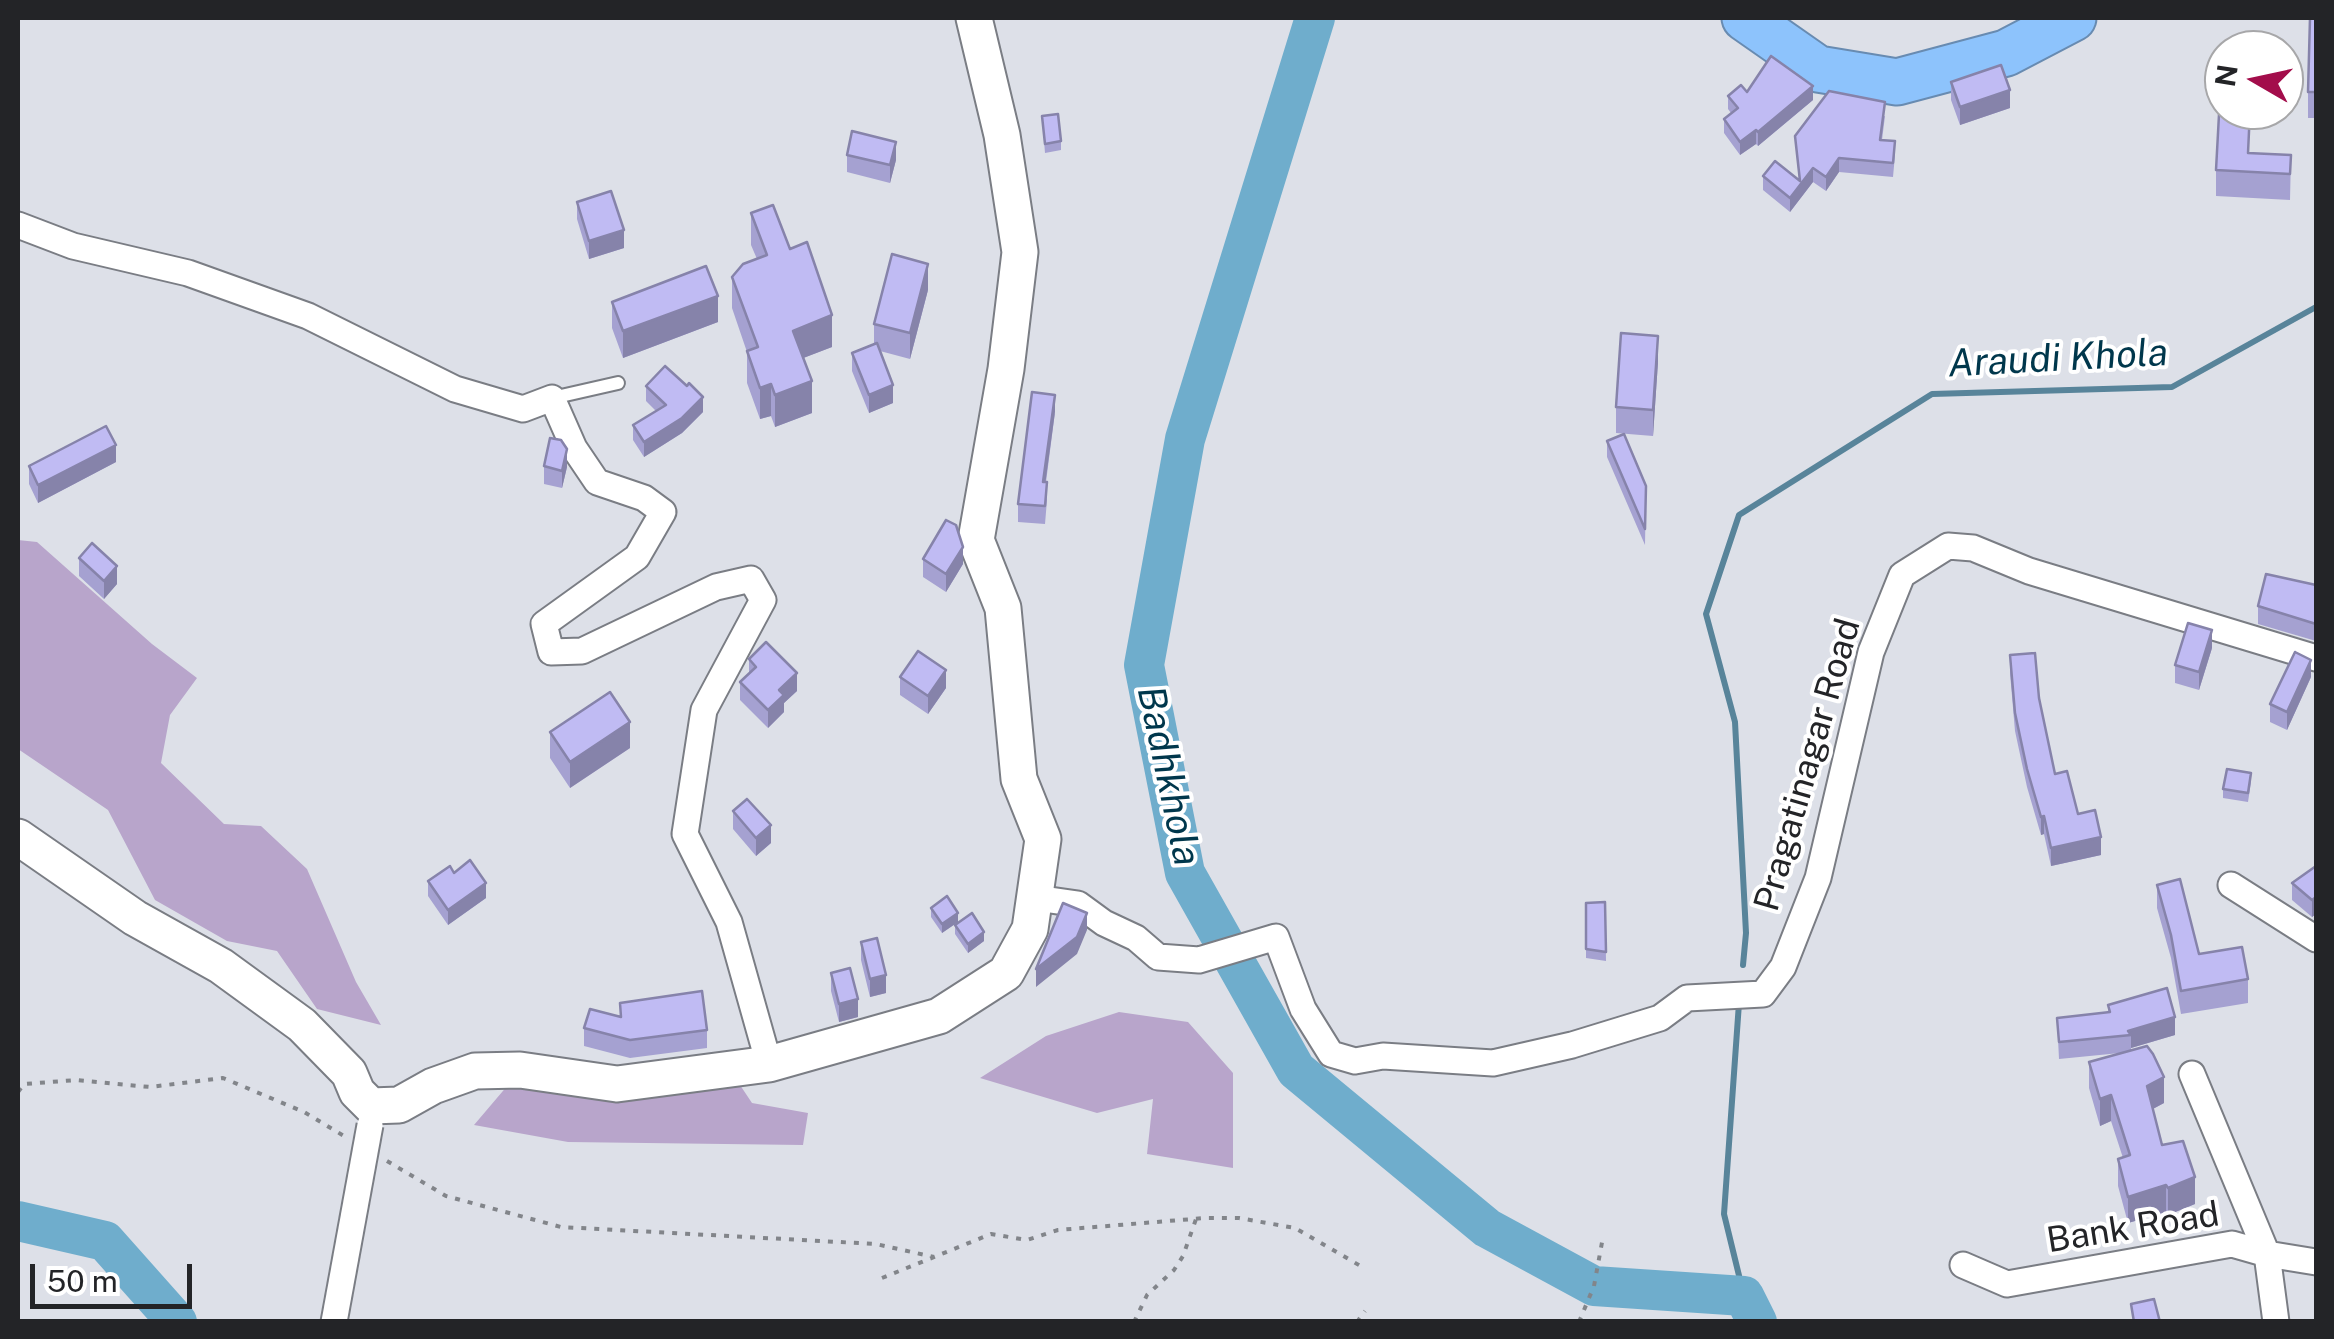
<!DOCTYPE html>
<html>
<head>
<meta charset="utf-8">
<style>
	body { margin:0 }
	#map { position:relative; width:2334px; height:1339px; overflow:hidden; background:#dde0e8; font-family:"Public Sans",sans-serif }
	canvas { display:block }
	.frame { position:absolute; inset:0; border:20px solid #232427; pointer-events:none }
	.north { position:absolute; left:2204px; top:30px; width:100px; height:100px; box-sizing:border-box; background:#fff; border:2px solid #a7a7a9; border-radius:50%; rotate:279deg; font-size:28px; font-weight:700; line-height:40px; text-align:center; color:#232427 }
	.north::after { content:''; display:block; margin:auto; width:35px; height:45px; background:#a30d4b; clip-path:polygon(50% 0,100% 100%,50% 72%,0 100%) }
	.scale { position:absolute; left:30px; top:1264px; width:162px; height:45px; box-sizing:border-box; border:5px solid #232427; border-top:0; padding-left:12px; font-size:30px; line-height:35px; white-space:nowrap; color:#232427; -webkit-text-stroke:8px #fff; paint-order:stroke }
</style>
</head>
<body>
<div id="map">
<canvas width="2334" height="1339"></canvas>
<div class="frame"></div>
<div class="north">N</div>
<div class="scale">50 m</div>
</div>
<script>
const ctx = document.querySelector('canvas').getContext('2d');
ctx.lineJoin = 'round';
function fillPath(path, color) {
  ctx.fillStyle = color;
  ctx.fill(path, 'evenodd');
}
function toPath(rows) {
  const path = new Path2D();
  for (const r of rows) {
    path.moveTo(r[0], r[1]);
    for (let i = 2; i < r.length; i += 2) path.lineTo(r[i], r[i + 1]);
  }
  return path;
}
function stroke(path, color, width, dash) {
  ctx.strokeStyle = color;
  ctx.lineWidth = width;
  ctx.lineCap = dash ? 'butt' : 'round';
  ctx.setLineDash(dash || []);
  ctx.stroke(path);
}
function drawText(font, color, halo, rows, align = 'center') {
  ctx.font = font + ' "Public Sans",sans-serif';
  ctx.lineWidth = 8;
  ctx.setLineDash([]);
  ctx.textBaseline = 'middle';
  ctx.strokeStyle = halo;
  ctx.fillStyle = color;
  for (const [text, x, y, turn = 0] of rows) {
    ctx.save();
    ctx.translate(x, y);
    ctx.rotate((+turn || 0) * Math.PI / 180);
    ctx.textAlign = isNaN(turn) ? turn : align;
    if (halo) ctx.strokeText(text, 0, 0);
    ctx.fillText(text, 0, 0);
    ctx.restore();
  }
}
const green = toPath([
	[18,540,37,542,152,644,197,678,170,715,161,763,224,824,261,826,307,869,356,982,381,1025,317,1009,277,951,227,941,155,900,108,810,18,749],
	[1119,1012,1188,1022,1233,1073,1233,1168,1147,1154,1153,1099,1097,1113,980,1078,1046,1036],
	[732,1073,752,1103,808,1113,803,1145,568,1142,474,1125,508,1085]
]);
const stream = toPath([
	[1743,965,1746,933,1735,722,1706,614,1739,515,1932,394,2172,387,2316,307],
	[1739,1003,1724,1214,1744,1296]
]);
const river = toPath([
	[1315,18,1185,439,1144,665,1185,873,1296,1070,1487,1228,1594,1286,1744,1296,1757,1322],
	[18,1221,105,1241,177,1322]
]);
const path = toPath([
	[18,1092,24,1084,76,1080,150,1087,223,1078,304,1112,344,1136],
	[387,1161,446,1196,561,1227,876,1244,934,1257],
	[882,1278,991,1234,1027,1240,1058,1230,1205,1218,1239,1218,1295,1228,1364,1268],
	[1134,1322,1147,1295,1174,1270,1183,1256,1196,1219],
	[1357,1322,1365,1311],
	[1579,1322,1594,1286,1603,1237]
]);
const lane = toPath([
	[552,398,618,383]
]);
const street = toPath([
	[18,225,73,246,188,273,308,316,455,389,523,409,552,398,574,448,597,482,644,498,663,512,637,557,544,624,551,652,582,651,716,587,751,579,763,600,704,710,685,834,729,922,769,1064],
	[2231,885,2316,939],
	[1036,898,1078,904,1104,923,1136,938,1158,957,1199,960,1276,937,1303,1009,1331,1054,1355,1061,1383,1056,1493,1063,1572,1045,1660,1018,1687,998,1763,994,1783,967,1818,878,1871,652,1902,575,1948,546,1973,548,2029,571,2316,658],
	[2192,1074,2267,1254,2276,1322],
	[1963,1265,2007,1284,2232,1244,2267,1254,2316,1262]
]);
const secondary = toPath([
	[18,837,135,918,221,966,302,1025,349,1073,357,1092,371,1106,399,1105,433,1086,475,1071,520,1070,617,1084,769,1064,939,1016,1006,973,1030,929,1043,839,1019,779,1003,608,976,540,1006,369,1020,252,1002,135,974,18]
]);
const highway = toPath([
	[1745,18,1818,69,1897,82,2006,53,2073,18]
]);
const streetBridge = toPath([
	[334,1322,370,1125]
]);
const wall = toPath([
	[2316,18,2316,118,2308,118,2308,92],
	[1951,82,2010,108,1960,125,1951,100],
	[1747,92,1813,100,1758,146,1756,144,1740,155,1724,133,1724,119,1731,113,1728,109,1728,96],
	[1042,116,1061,141,1061,150,1045,153],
	[1885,116,1882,140,1895,155,1893,177,1839,172,1826,191,1813,182,1790,212,1763,190,1763,176,1799,180,1795,136],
	[2249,153,2291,155,2290,200,2216,196,2216,170],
	[847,155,896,160,890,183,847,172],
	[577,202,624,248,589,259,577,219],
	[751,213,790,249,832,347,803,358,812,413,775,427,771,416,760,419,747,383,747,352,732,308,732,277,757,259,751,245],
	[928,290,910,359,880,351,893,403,869,413,852,371,852,353,874,344,874,324],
	[612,302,718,322,623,358,612,328],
	[1658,362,1653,436,1616,433,1616,407],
	[646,386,703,412,682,433,644,457,633,440,633,425,656,411,646,401],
	[1055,412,1046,482,1047,500,1045,524,1018,522,1018,504],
	[1607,441,1646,486,1645,545,1607,457],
	[116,462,38,503,29,484,29,466],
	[544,466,567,467,562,488,544,484],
	[79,558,117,584,104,599,79,576],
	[923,559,963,564,946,592,923,577],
	[2316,585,2316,641,2258,624,2258,606],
	[2212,648,2199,690,2175,683,2175,665],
	[2010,655,2039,698,2055,774,2101,855,2051,866,2044,834,2041,835,2027,787,2015,731,2010,673],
	[749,659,797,691,784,703,784,712,768,728,740,700,740,682,749,673],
	[900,677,946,688,928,714,900,695],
	[2311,677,2287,730,2270,722,2270,704],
	[550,732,630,748,570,788,550,758],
	[2251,782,2248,802,2223,798,2223,789],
	[733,811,771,843,756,856,733,829],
	[2316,866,2316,914,2312,917,2292,900,2292,883],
	[454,873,486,898,448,925,428,896,428,881],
	[2157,885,2199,954,2248,979,2248,1003,2181,1014,2171,958,2157,908],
	[1605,902,1606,961,1586,958,1586,903],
	[931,908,958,922,942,933,931,917],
	[955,925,984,941,968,953,955,934],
	[861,942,886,993,870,997,861,960],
	[831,973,858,1017,839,1022,831,991],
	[620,1003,707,1030,707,1048,630,1058,584,1046,584,1028,620,1016],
	[2108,1005,2175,1035,2131,1048,2131,1051,2164,1103,2153,1109,2162,1145,2195,1204,2168,1215,2166,1212,2128,1223,2118,1186,2118,1159,2123,1158,2111,1121,2100,1126,2089,1088,2089,1062,2120,1053,2059,1059,2057,1018,2108,1013]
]);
const shadedWall = toPath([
	[1813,86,1813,100,1758,146,1758,132],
	[2010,90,2010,108,1960,125,1960,107],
	[1756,130,1756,144,1740,155,1740,142],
	[896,142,896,160,890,183,890,165],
	[1839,158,1839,172,1826,191,1826,177],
	[1813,168,1813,182,1790,212,1790,198],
	[624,230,624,248,589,259,589,241],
	[928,264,928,290,910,359,910,333],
	[718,296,718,322,623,358,623,331],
	[832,315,832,347,793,362,793,331],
	[1658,336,1658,362,1653,436,1653,410],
	[812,381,812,413,775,427,775,395],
	[771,384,771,416,760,419,760,388],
	[893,385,893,403,869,413,869,395],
	[1055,395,1055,412,1043,500,1043,482],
	[703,397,703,412,682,433,644,457,644,442],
	[116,445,116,462,38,503,38,485],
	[567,449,567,467,562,488,562,471],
	[963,547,963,564,946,592,946,574],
	[117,566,117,584,104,599,104,581],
	[2212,630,2212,648,2199,690,2199,672],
	[2311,660,2311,677,2287,730,2287,712],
	[946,670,946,688,928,714,928,696],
	[797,673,797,691,784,703,784,712,768,728,768,710,779,690],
	[630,722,630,748,570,788,570,762],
	[2044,816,2044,834,2041,835,2041,817],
	[771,825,771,843,756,856,756,838],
	[2101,837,2101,855,2051,866,2051,848],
	[486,883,486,898,448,925,448,910],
	[2316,897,2316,914,2312,917,2312,900],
	[958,913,958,922,942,933,942,924],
	[1087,913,1087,930,1077,954,1036,987,1036,969],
	[984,932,984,941,968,953,968,944],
	[886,975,886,993,870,997,870,979],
	[858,999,858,1017,839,1022,839,1004],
	[2175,1017,2175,1035,2131,1048,2131,1035,2128,1031],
	[2164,1077,2164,1103,2147,1112,2147,1086],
	[2111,1095,2111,1121,2100,1126,2100,1099],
	[2195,1177,2195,1204,2168,1215,2168,1188],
	[2166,1185,2166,1212,2128,1223,2128,1197]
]);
const building = toPath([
	[2310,18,2316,18,2316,92,2308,92,2310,18],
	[1771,56,1813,86,1758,132,1756,130,1740,142,1724,119,1738,108,1728,96,1741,85,1747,92,1771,56],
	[2001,65,2010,90,1960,107,1951,82,2001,65],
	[1829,91,1885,102,1880,140,1895,141,1893,163,1839,158,1826,177,1813,168,1790,198,1763,176,1775,161,1800,181,1795,136,1829,91],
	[2220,96,2224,96,2224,110,2250,110,2248,153,2291,155,2290,174,2216,170,2220,96],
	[1058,114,1061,141,1045,144,1042,116,1058,114],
	[852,131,896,142,890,165,847,155,852,131],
	[611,191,624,230,589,241,577,202,611,191],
	[773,205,790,249,807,242,832,315,793,331,812,381,775,395,771,384,760,388,747,351,758,347,732,277,743,264,767,255,751,213,773,205],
	[892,254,928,264,910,333,874,324,892,254],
	[706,266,718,296,623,331,612,302,706,266],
	[1621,333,1658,336,1653,410,1616,407,1621,333],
	[877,343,893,385,869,395,852,353,877,343],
	[665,366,687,386,689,383,703,397,682,418,644,442,633,425,666,405,646,386,665,366],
	[1032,392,1055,395,1043,482,1047,482,1045,506,1018,504,1032,392],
	[106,426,116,445,38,485,29,466,106,426],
	[1624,434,1646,486,1645,529,1607,441,1624,434],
	[550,438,561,440,567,449,562,471,544,466,550,438],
	[946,520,956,525,963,547,946,574,923,559,946,520],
	[92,543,117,566,104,581,79,558,92,543],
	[2266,574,2316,585,2316,624,2258,606,2266,574],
	[2188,623,2212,630,2199,672,2175,665,2188,623],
	[766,642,797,673,779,690,784,695,768,710,740,682,756,667,749,659,766,642],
	[918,651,946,670,928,696,900,677,918,651],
	[2295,652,2311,660,2287,712,2270,704,2295,652],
	[2035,653,2039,698,2055,774,2067,771,2078,814,2095,810,2101,837,2051,848,2044,816,2041,817,2027,769,2015,713,2010,655,2035,653],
	[610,692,630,722,570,762,550,732,610,692],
	[2227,769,2251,773,2248,793,2223,789,2227,769],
	[747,799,771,825,756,838,733,811,747,799],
	[470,860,486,883,448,910,428,881,450,866,454,873,470,860],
	[2316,866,2316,897,2312,900,2292,883,2316,866],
	[2180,879,2199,954,2242,947,2248,979,2181,991,2171,935,2157,885,2180,879],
	[947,896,958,913,942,924,931,908,947,896],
	[1605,902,1606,952,1586,949,1586,903,1605,902],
	[1063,903,1087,913,1077,937,1036,969,1063,903],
	[972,913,984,932,968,944,955,925,972,913],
	[877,938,886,975,870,979,861,942,877,938],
	[850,968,858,999,839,1004,831,973,850,968],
	[2167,988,2175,1017,2128,1031,2131,1035,2059,1042,2057,1018,2110,1012,2108,1005,2167,988],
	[702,991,707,1030,630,1040,584,1028,590,1009,621,1017,620,1003,702,991],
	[2147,1046,2153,1054,2164,1077,2147,1086,2162,1145,2183,1141,2195,1177,2168,1188,2166,1185,2128,1197,2118,1159,2130,1155,2111,1095,2100,1099,2089,1062,2147,1046],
	[2154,1299,2160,1322,2134,1322,2131,1304,2154,1299]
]);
const streetNames = [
	["Pragatinagar Road",1808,765,-74],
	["Bank Road",2133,1228,-9]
];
const waterNames = [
	["Araudi Khola",2058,359,-3],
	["Badhkhola",1168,776,78]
];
fillPath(green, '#b8a5cb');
stroke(stream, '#58849a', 6);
stroke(river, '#6fadcc', 40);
stroke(lane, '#7a7d84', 16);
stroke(street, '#7a7d84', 29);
stroke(secondary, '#7a7d84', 39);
stroke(highway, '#688bb1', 49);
stroke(path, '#82858a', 4, [5, 8]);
stroke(lane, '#fff', 12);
stroke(street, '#fff', 25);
stroke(secondary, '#fff', 35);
stroke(highway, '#8dc3fc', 45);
stroke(streetBridge, '#7a7d84', 29, []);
stroke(streetBridge, '#fff', 25);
fillPath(wall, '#a5a1d1');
fillPath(shadedWall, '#8683aa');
fillPath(building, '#c0bbf3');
stroke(building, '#8683aa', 2.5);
drawText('35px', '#232427', '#fff', streetNames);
drawText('italic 38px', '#00374c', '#fff', waterNames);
</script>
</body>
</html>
